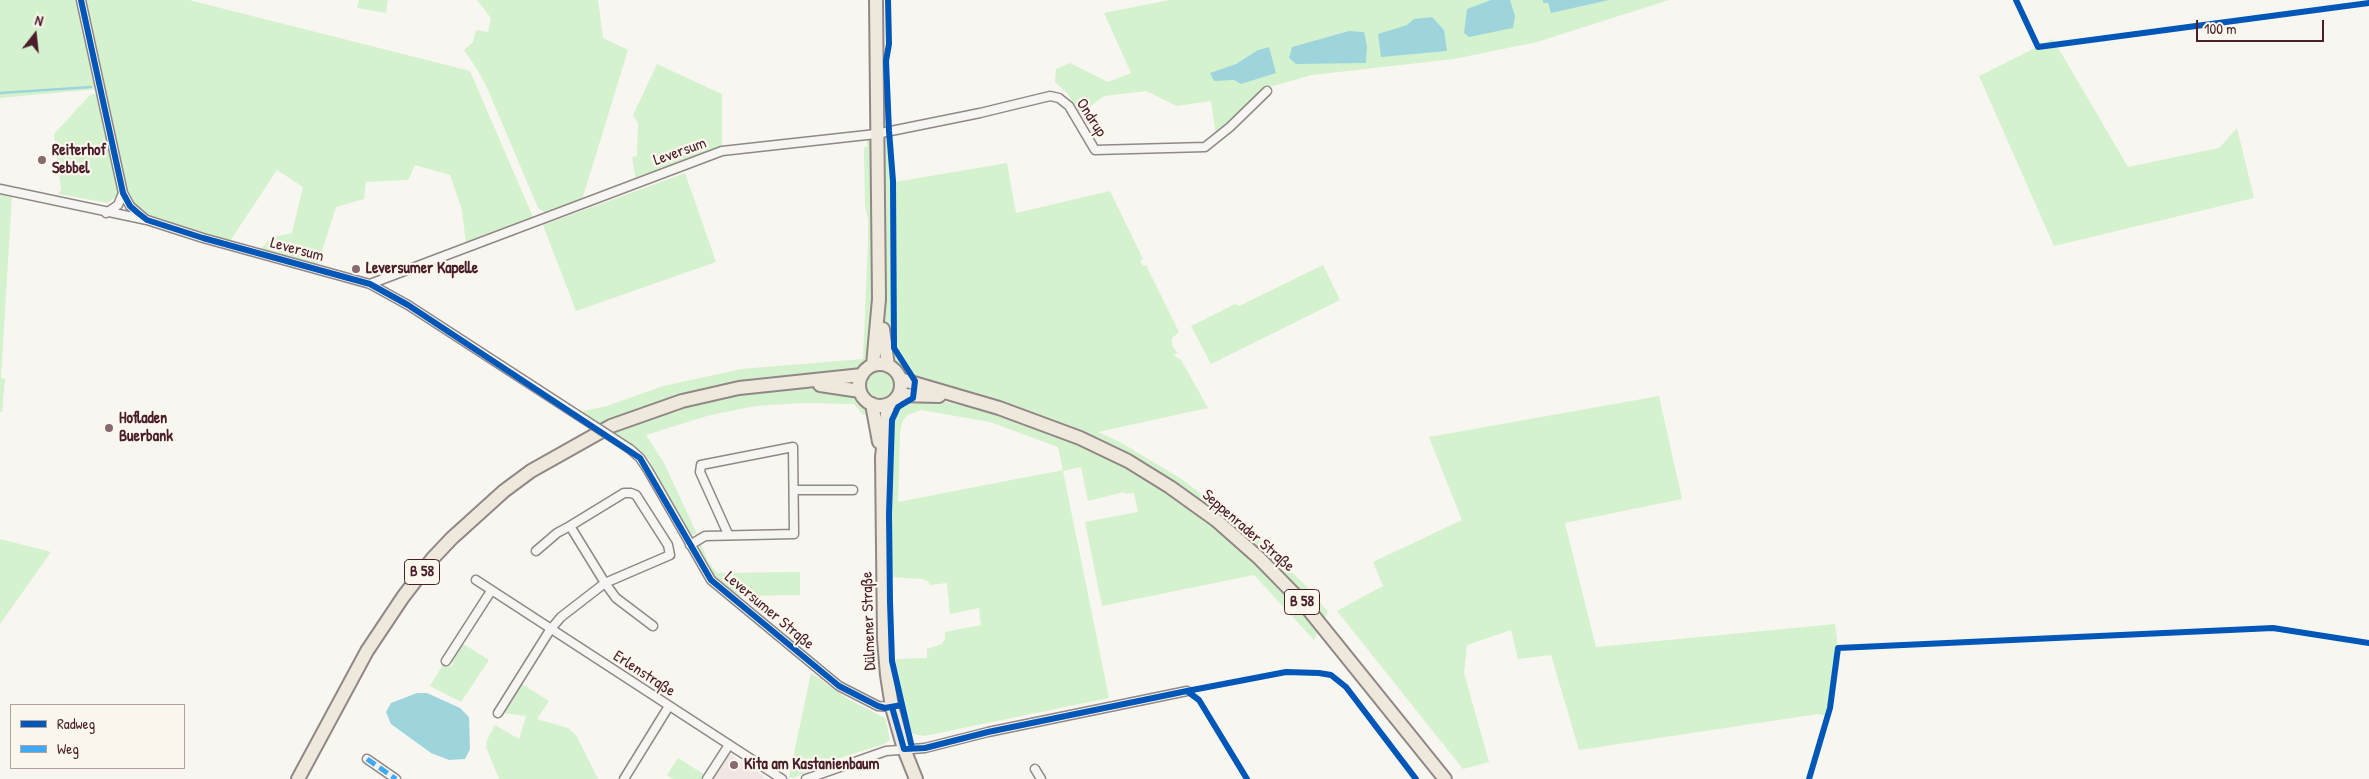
<!DOCTYPE html>
<html>
<head>
<meta charset="utf-8">
<style>
	body { margin:0 }
	#map { position:relative; width:2369px; height:779px; overflow:hidden; background:#f8f6f0; font-family:"Patrick Hand",sans-serif }
	canvas { display:block }
	.legend { position:absolute; left:10px; top:704px; width:175px; height:65px; box-sizing:border-box; background:#fbf7ec; border:1px solid #b4a19f; margin:0; padding:6px 9px; list-style:none; font-size:15px; color:#4a1f2b }
	.legend li { display:flex; align-items:center; gap:10px; height:25px }
	.legend b { width:25px; border:1px solid #b4a19f }
	.north { position:absolute; left:10px; top:10px; width:50px; height:50px; -webkit-text-stroke:4px #fbf7ec; paint-order:stroke; rotate:16deg; font-size:14px; font-weight:700; line-height:20px; text-align:center; color:#4a1f2b }
	.north::after { content:''; display:block; margin:auto; width:18px; height:22px; background:#4a1f2b; clip-path:polygon(50% 0,100% 100%,50% 72%,0 100%) }
	.scale { position:absolute; left:2196px; top:20px; width:128px; height:22px; box-sizing:border-box; border:2px solid #4a1f2b; border-top:0; padding-left:6px; font-size:15px; line-height:18px; white-space:nowrap; color:#4a1f2b; -webkit-text-stroke:4px #fbf7ec; paint-order:stroke }
</style>
</head>
<body>
<div id="map">
<canvas width="2369" height="779"></canvas>
<ul class="legend">
<li><b style="height:6px;background:#0057b8"></b>Radweg</li>
<li><b style="height:6px;background:#3fa9f5"></b>Weg</li>
</ul>
<div class="north">N</div>
<div class="scale">100 m</div>
</div>
<script>
const ctx = document.querySelector('canvas').getContext('2d');
ctx.lineJoin = 'round';
function fillPath(path, color) {
  ctx.fillStyle = color;
  ctx.fill(path, 'evenodd');
}
function toPath(rows) {
  const path = new Path2D();
  for (const r of rows) {
    if (r.length === 3) {
      path.moveTo(r[0] + r[2], r[1]);
      path.arc(r[0], r[1], r[2], 0, 2 * Math.PI);
      continue;
    }
    path.moveTo(r[0], r[1]);
    for (let i = 2; i < r.length; i += 2) path.lineTo(r[i], r[i + 1]);
  }
  return path;
}
function stroke(path, color, width, dash) {
  ctx.strokeStyle = color;
  ctx.lineWidth = width;
  ctx.lineCap = dash ? 'butt' : 'round';
  ctx.setLineDash(dash || []);
  ctx.stroke(path);
}
function drawText(font, color, halo, rows, align = 'center') {
  ctx.font = font + ' "Patrick Hand",sans-serif';
  ctx.lineWidth = 4.5;
  ctx.setLineDash([]);
  ctx.textBaseline = 'middle';
  ctx.strokeStyle = halo;
  ctx.fillStyle = color;
  for (const [text, x, y, turn = 0] of rows) {
    ctx.save();
    ctx.translate(x, y);
    ctx.rotate((+turn || 0) * Math.PI / 180);
    ctx.textAlign = isNaN(turn) ? turn : align;
    if (halo) ctx.strokeText(text, 0, 0);
    ctx.fillText(text, 0, 0);
    ctx.restore();
  }
}
const built = toPath([
	[730,755,760,773,765,779,711,779,725,758]
]);
const green = toPath([
	[0,0,77,0,98,89,0,98],
	[86,0,189,0,470,71,533,217,466,244,462,210,450,175,415,165,408,180,366,182,364,199,336,207,316,270,256,253,273,237,292,233,303,187,277,170,228,244,150,218,137,210,128,197],
	[359,0,388,0,386,13,357,8],
	[477,0,598,0,603,38,628,50,582,200,546,213,538,208,488,90,477,69,464,50,473,42,476,30,488,32,491,18],
	[1170,0,1669,0,1537,42,1454,59,1312,75,1266,88,1216,135,1211,101,1177,106,1146,91,1104,96,1080,114,1067,93,1055,82,1056,69,1070,63,1108,82,1131,73,1104,13],
	[2053,39,2128,167,2219,148,2237,128,2254,198,2054,246,1979,76],
	[657,64,722,94,722,148,636,180,632,157,637,156,638,123,633,115],
	[91,94,99,94,120,193,108,203,58,194,61,190,54,134],
	[893,133,895,182,1007,163,1016,213,1110,191,1143,259,1140,261,1143,266,1146,265,1179,332,1172,338,1172,346,1178,353,1173,355,1181,360,1208,408,1098,432,1120,442,1180,478,1250,531,1311,591,1328,612,1324,620,1267,560,1074,430,1015,408,906,377,891,358,888,349,884,307,882,140],
	[867,139,873,143,875,291,868,362,860,369,691,393,656,403,600,426,578,412,607,406,663,386,741,369,863,359,868,242,868,219,865,206,864,147,867,147],
	[685,173,716,262,576,311,543,225],
	[0,192,12,195,1,378,5,379,2,412,0,412],
	[1323,265,1340,300,1211,364,1191,326,1235,304,1239,306],
	[880,385,15],
	[790,389,821,389,854,394,871,414,863,415,854,404,802,403,755,406,707,416,646,435,664,463,697,534,692,535,688,533,649,460,641,452,610,433,681,407,748,392],
	[1659,396,1682,499,1565,523,1596,647,1835,624,1838,648,1831,711,1826,716,1818,714,1579,750,1551,655,1518,659,1511,630,1467,645,1464,673,1489,762,1463,769,1337,611,1383,586,1373,562,1462,520,1429,437],
	[932,399,994,412,1081,444,1155,484,1228,537,1270,577,1319,630,1314,640,1254,575,1102,606,1085,522,1138,512,1134,493,1125,494,1124,492,1088,501,1081,467,1063,471,1109,698,924,736,912,734,895,659,927,658,927,649,942,644,945,638,945,632,981,625,979,608,950,614,947,583,930,585,928,581,922,579,891,577,891,484,894,418,898,410,915,400],
	[921,410,990,422,1058,447,1063,470,898,502,900,433,902,422,907,415],
	[0,539,51,552,0,624],
	[700,542,708,561,717,573,800,572,800,595,737,596,732,591,726,591,707,569,697,551,696,545],
	[462,643,489,660,461,702,430,686,444,663,450,667,453,664,452,659],
	[811,673,848,699,885,718,890,740,884,744,834,760,793,778,789,777],
	[522,684,549,701,537,719,568,728,576,735,598,779,499,779,486,747,487,740,495,725,519,739,526,716,503,713],
	[678,758,705,775,703,779,673,779,667,775]
]);
const water = toPath([
	[1491,0,1510,0,1515,16,1513,28,1469,37,1464,33,1467,9],
	[1543,0,1609,0,1551,13,1548,3,1543,3],
	[1432,17,1444,30,1447,51,1381,57,1378,34,1407,25,1414,19],
	[1349,31,1364,32,1367,46,1366,63,1296,64,1289,58,1292,47],
	[1269,47,1276,73,1241,84,1234,80,1214,81,1210,73,1236,64,1258,50],
	[417,693,427,693,460,708,469,717,470,749,465,759,449,760,431,753,391,724,386,712,391,703]
]);
const stream = toPath([
	[0,93,91,87]
]);
const minor = toPath([
	[81,0,123,193,130,206,145,219],
	[0,189,147,220,203,238,370,284,408,305,576,414],
	[106,213,118,205,123,193],
	[370,284,722,151,876,134,980,113,1050,96,1059,98,1069,106,1095,150,1205,147,1230,127,1267,91],
	[630,449,640,458,648,470,711,580,839,686,878,706,892,707],
	[794,490,853,490],
	[690,545,705,536,794,534,793,447,701,465,700,472,728,534],
	[536,551,557,533,570,526],
	[476,580,782,779],
	[446,661,491,591],
	[498,713,550,630,561,617,605,583,670,555,668,545,636,495,631,493,624,493,570,526,605,583,616,598,653,626],
	[367,759,396,779],
	[1035,769,1041,779],
	[624,779,669,706],
	[707,779,729,745],
	[806,779,886,751,925,748,988,732,1187,691]
]);
const primary = toPath([
	[883,329,888,366],
	[880,385,21],
	[873,365,879,299,876,0],
	[900,379,999,408,1080,438,1128,461,1170,487,1216,520,1259,558,1304,604,1445,779],
	[820,385,860,391],
	[899,395,939,396],
	[872,404,879,442],
	[888,405,882,457,884,639,887,675,892,707,904,749,916,779],
	[298,779,367,651,403,597,433,558,452,538,504,491,531,471,611,426,682,401,739,388,862,375]
]);
const minorBridge = toPath([
	[576,414,630,449]
]);
const quiet = toPath([
	[367,759,396,779]
]);
const cycleway = toPath([
	[81,0,123,193,130,206,138,213,147,220,203,238,370,284,408,305,640,458,711,580,839,686,878,706,885,708,902,705],
	[888,0,889,44,886,61,889,131,893,181,894,348,915,381,913,398,898,407,892,420,889,514,890,602,892,661,912,748],
	[2016,0,2038,47,2369,3],
	[1187,691,1199,700,1247,779],
	[892,707,904,749,925,748,988,732,1187,691,1286,672,1319,673,1331,675,1346,687,1416,779],
	[1809,779,1830,708,1838,648,2273,628,2369,643]
]);
const markers = [
	[42,160,5,"#876a70"],
	[356,269,5,"#876a70"],
	[109,428,5,"#876a70"],
	[734,765,5,"#876a70"]
];
const shields = [
	[422,572,35],
	[1302,602,35]
];
const shieldNames = [
	["B 58",422,572],
	["B 58",1302,602]
];
const streetNames = [
	["Ondrup",1091,118,57],
	["Leversum",680,152,-20],
	["Leversum",297,250,15],
	["Seppenrader Straße",1248,531,41],
	["Leversumer Straße",769,611,40],
	["Dülmener Straße",869,621,-92],
	["Erlenstraße",644,674,33]
];
const poiNames = [
	["Reiterhof",52,151],
	["Sebbel",52,169],
	["Leversumer Kapelle",366,269],
	["Hofladen",119,419],
	["Buerbank",119,437],
	["Kita am Kastanienbaum",744,765]
];
fillPath(built, '#f1e6e4');
fillPath(green, '#d4f2cd');
fillPath(water, '#9ed5dd');
stroke(stream, '#9ed5dd', 2.5);
stroke(minor, '#918787', 11);
stroke(primary, '#918787', 16);
stroke(minor, '#f6f5f1', 8);
stroke(primary, '#eee8dd', 12);
stroke(minorBridge, '#918787', 11, []);
stroke(minorBridge, '#f6f5f1', 8);
stroke(quiet, '#3fa9f5', 5, [10, 5]);
stroke(cycleway, '#0057b8', 6);
for (const [x, y, r, color] of markers) {
  const dot = new Path2D();
  dot.arc(x, y, r, 0, 2 * Math.PI);
  ctx.fillStyle = color;
  ctx.fill(dot);
  stroke(dot, '#fbf7ec', 2);
}
for (const [x, y, w] of shields) {
  const box = new Path2D();
  box.roundRect(x - w / 2, y - 12.5, w, 25, 4);
  ctx.fillStyle = '#fbf7ec';
  ctx.fill(box);
  stroke(box, '#4a1f2b', 1);
}
drawText('bold 15px', '#4a1f2b', null, shieldNames);
drawText('16px', '#4a1f2b', '#fbf7ec', streetNames);
drawText('bold 16px', '#4a1f2b', '#fbf7ec', poiNames, 'left');
</script>
</body>
</html>
